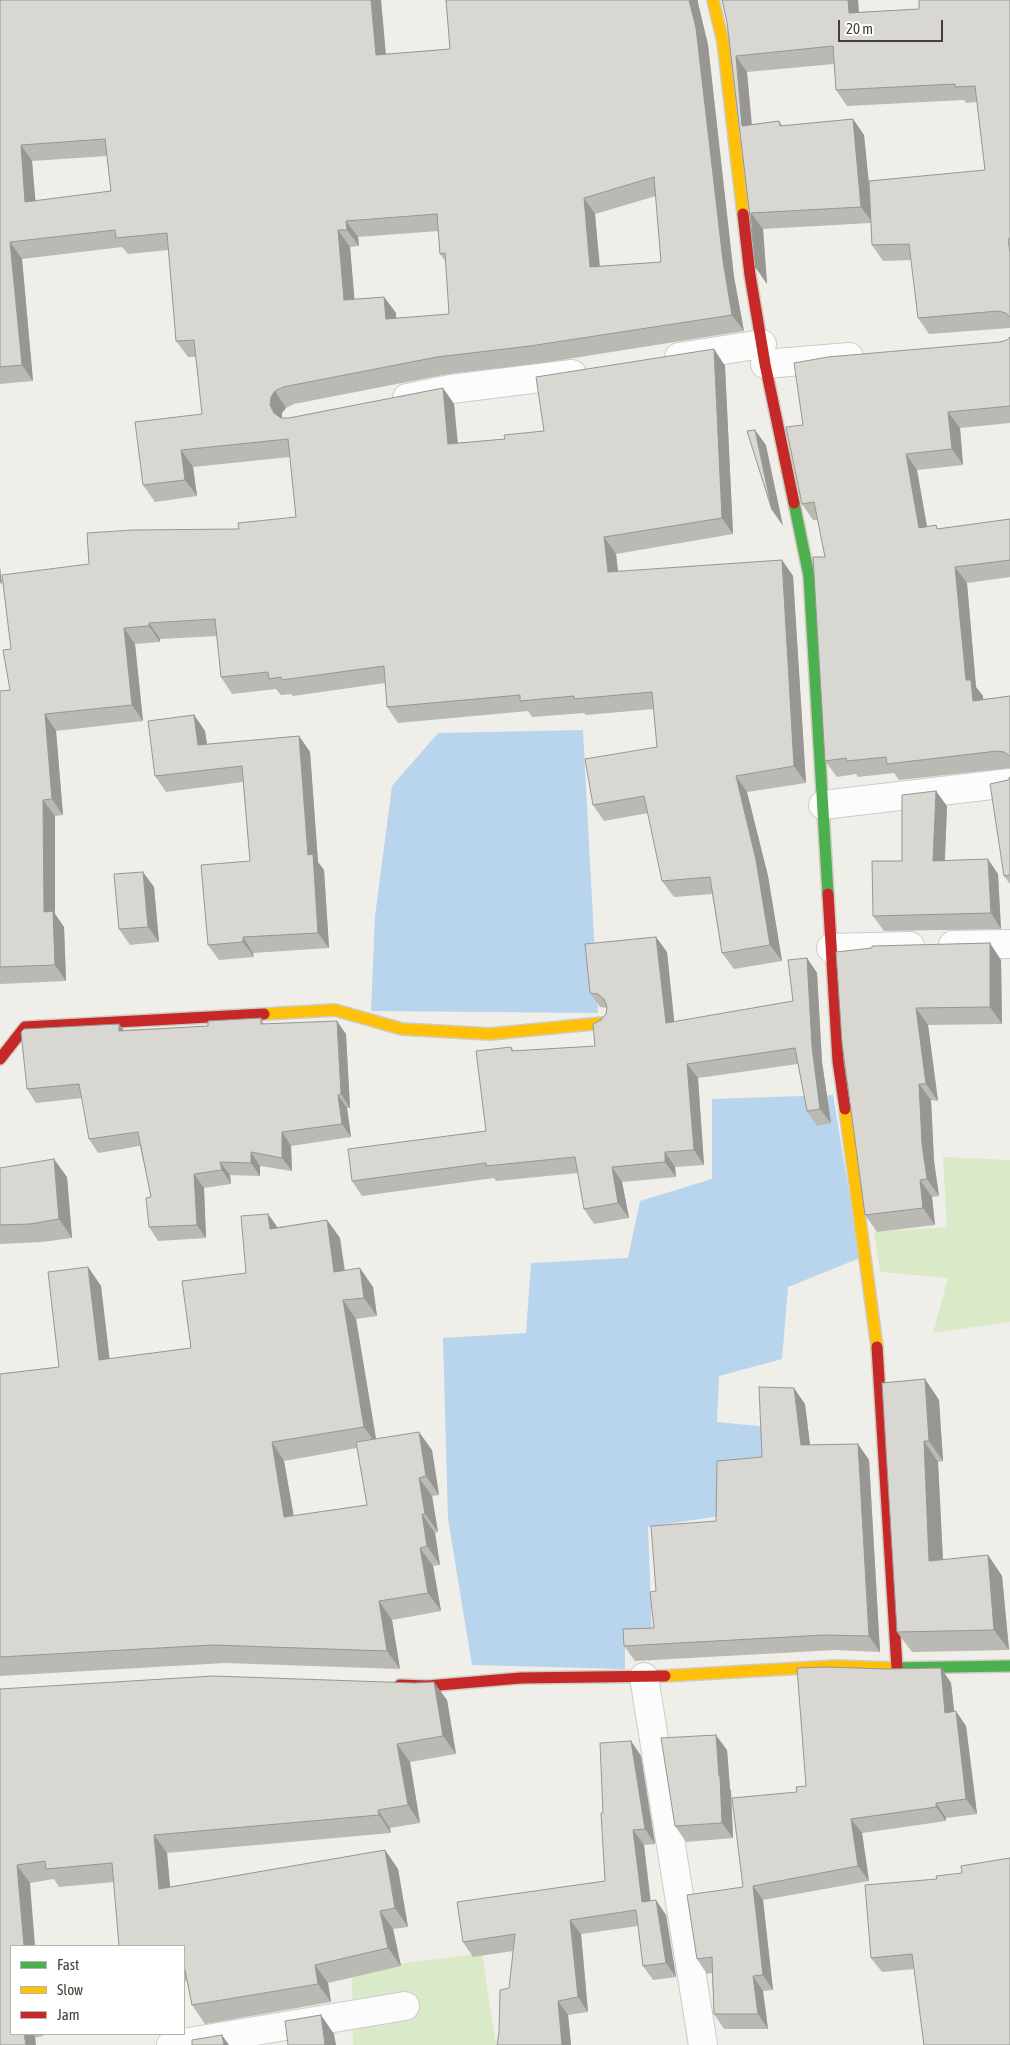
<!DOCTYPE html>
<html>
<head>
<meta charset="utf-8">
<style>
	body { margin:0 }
	#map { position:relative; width:1010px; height:2045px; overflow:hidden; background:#efeee8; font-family:"Asap Condensed",sans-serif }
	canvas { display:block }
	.legend { position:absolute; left:10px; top:1945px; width:175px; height:90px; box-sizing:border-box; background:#fff; border:1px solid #b5b3ae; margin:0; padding:6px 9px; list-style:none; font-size:15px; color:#454035 }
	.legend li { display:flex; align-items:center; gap:10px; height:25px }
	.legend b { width:25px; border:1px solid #b5b3ae }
	.scale { position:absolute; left:838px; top:20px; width:105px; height:22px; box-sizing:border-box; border:2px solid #454035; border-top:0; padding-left:6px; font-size:15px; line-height:18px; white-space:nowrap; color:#454035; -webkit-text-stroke:4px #fff; paint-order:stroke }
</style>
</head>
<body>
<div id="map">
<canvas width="1010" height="2045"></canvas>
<ul class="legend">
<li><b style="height:6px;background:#4caf50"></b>Fast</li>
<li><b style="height:6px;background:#ffc107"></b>Slow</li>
<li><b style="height:6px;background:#c62828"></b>Jam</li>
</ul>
<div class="scale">20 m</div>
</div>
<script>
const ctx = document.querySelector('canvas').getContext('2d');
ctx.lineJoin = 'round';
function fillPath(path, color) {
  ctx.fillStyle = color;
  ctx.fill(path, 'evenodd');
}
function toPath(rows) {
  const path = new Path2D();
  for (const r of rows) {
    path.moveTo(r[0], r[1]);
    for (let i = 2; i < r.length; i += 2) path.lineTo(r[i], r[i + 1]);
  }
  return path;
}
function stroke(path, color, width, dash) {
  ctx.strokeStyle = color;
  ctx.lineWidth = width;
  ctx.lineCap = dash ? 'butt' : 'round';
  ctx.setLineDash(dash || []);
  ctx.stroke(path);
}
const green = toPath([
	[943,1157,1010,1160,1010,1322,933,1333,948,1278,880,1272,874,1232,947,1227],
	[482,1953,496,2045,353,2045,352,1970]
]);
const water = toPath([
	[583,730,598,1013,371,1011,375,916,392,786,438,733],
	[833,1095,860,1258,788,1287,782,1359,719,1376,717,1422,769,1427,771,1508,648,1527,652,1634,625,1639,625,1669,472,1665,448,1519,443,1338,526,1333,531,1263,628,1258,640,1201,712,1179,712,1099]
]);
const street = toPath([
	[679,357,762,344],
	[765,364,849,357],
	[407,398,451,389,572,374],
	[823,805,1010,783],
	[953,945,1010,944],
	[831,948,910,946],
	[644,1677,703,2045],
	[171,2045,405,2006]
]);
const fast = toPath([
	[794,503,809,576,828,894],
	[892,1668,1010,1666]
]);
const slow = toPath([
	[713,0,723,42,743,214],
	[264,1014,335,1010,402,1029,490,1034,602,1023],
	[845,1109,877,1347],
	[665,1676,836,1666,892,1668]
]);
const jam = toPath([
	[743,214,750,275,765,364,794,503],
	[828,894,838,1061,845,1109],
	[0,1059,25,1027,264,1014],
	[877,1347,897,1668],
	[400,1685,427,1686,521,1678,665,1676]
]);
const wall = toPath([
	[0,0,381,0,386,54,450,49,446,0,698,0,698,3,708,45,734,277,744,331,542,363,448,374,294,404,286,408,282,413,282,418,289,418,443,388,454,404,458,443,505,439,544,431,714,349,725,366,733,534,616,554,618,572,782,560,793,576,806,783,747,792,768,876,782,961,734,969,722,953,712,894,674,897,662,881,648,813,604,821,593,805,657,747,654,709,586,715,584,713,532,717,528,711,398,723,387,707,385,683,293,696,291,694,281,695,276,689,232,694,221,677,217,636,160,639,160,642,135,644,143,721,56,731,63,815,55,816,55,914,64,927,66,981,0,984,0,691,10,690,11,649,89,564,239,529,296,517,290,457,193,467,197,496,155,502,143,485,202,414,196,357,188,357,176,341,169,250,128,254,122,247,22,259,33,381,0,384],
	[107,156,111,191,35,201,32,161],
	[656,196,661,262,600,266,595,214],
	[438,231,440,254,446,262,449,314,396,318,396,313,384,297,354,299,350,247,359,246,358,237],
	[722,0,858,0,859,12,919,9,1010,0,1010,328,929,334,918,318,911,260,883,261,872,245,871,223,763,229,767,284,756,268,727,22],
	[834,64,836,90,847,106,964,100,966,103,977,102,985,170,869,190,864,135,853,119,783,126,779,121,752,124,747,72],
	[1010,337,1010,423,960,428,963,465,917,470,927,527,936,525,938,529,1010,519,1010,577,967,583,976,687,983,696,983,699,1010,696,1010,768,899,780,894,773,858,777,856,774,837,777,825,761,825,557,818,520,813,520,802,504,803,425,1007,340],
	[194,715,205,731,207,744,299,736,310,752,318,862,324,870,329,948,253,953,254,957,219,960,208,945,250,861,243,782,166,792,155,776],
	[1010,777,1010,884,1004,876,1008,780],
	[947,806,945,861,998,874,1001,929,884,931,873,916,902,861],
	[154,887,159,942,130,945,119,929],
	[667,952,674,1022,793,1001,807,958,817,973,822,1062,831,1123,817,1126,807,1111,798,1064,698,1078,704,1165,675,1167,676,1177,622,1182,629,1218,594,1224,584,1209,578,1173,496,1181,494,1178,362,1196,352,1181,486,1131,511,1047,514,1051,595,1046,601,1020,606,1014,607,1008,600,1007,590,993],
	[1001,960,1002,1024,928,1025,938,1101,931,1100,934,1161,939,1196,932,1197,935,1225,877,1232,865,1215,842,1043],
	[261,1018,264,1024,346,1034,350,1108,347,1108,351,1137,291,1146,292,1171,260,1166,260,1176,230,1175,231,1184,204,1188,206,1238,158,1241,149,1227,151,1197,140,1146,98,1153,89,1139,82,1098,36,1103,27,1089,119,1024,124,1030,208,1026],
	[0,1168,67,1177,72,1238,42,1242,0,1244],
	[327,1220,340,1238,345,1270,373,1287,377,1316,356,1319,376,1439,432,1450,439,1495,432,1496,438,1532,435,1533,440,1565,433,1566,441,1611,392,1620,400,1669,225,1663,0,1676,0,1374,59,1367,88,1267,101,1286,109,1359,191,1348,246,1273,278,1227],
	[357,1448,367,1505,294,1516,284,1461],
	[925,1379,939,1400,943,1461,938,1462,943,1560,988,1555,1002,1576,1009,1650,912,1652,897,1632],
	[805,1404,810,1445,858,1444,869,1460,880,1652,835,1650,635,1661,624,1646,654,1628,656,1591,716,1521,762,1457],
	[941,1668,951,1683,954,1712,966,1726,977,1814,946,1818,946,1821,862,1833,869,1881,763,1900,773,1990,763,1991,768,2029,724,2029,714,2014,712,1973,707,1974,697,1959,743,1887,797,1792,806,1786,887,1669],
	[0,1689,447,1700,456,1754,410,1762,420,1823,390,1828,391,1833,167,1853,170,1887,385,1850,398,1869,408,1927,393,1929,401,1966,328,1983,331,2002,205,2024,192,2005,187,1981,184,1982,184,1946,114,1882,59,1887,54,1879,30,1883,11,2034,43,2034,43,2036,0,2045],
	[631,1741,641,1756,655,1844,644,1845,651,1901,666,1915,676,1977,653,1980,643,1966,638,1926,581,1934,588,2012,568,2015,571,2045,497,2045,509,1988,513,1951,473,1957,463,1942,605,1881,603,1813],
	[727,1750,730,1789,731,1791,733,1838,686,1842,675,1826],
	[962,1873,914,1969,882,1972,871,1958,937,1879]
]);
const shadedWall = toPath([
	[371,0,381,0,387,71,376,55],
	[689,0,698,0,698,3,708,45,734,277,744,331,732,315,723,261],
	[848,0,858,0,860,29,849,13],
	[736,56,747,72,753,142,742,126],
	[853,119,864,135,873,223,861,207],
	[21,145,32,161,37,218,25,202],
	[584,198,595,214,601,283,590,267],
	[751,213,763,229,767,284,756,268],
	[346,221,358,237,359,246,347,230],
	[338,230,350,247,356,316,344,300],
	[10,242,22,259,33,381,22,365],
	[384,297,396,313,397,335,386,319],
	[714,349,725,366,733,534,722,518],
	[443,388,454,404,459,460,448,444],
	[275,391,286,408,282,413,282,422,274,413,270,405,271,397],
	[948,412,960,428,963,465,952,449],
	[755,430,766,445,783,526,772,510],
	[181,450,193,467,197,496,185,480],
	[906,454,917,470,930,544,919,528],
	[604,537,616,554,620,589,608,572],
	[782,560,793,576,806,783,794,766],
	[0,566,2,585,0,582],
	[955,567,967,583,976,687,983,696,984,717,973,701,966,680],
	[149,623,160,639,160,642,149,626],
	[124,628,135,644,143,721,132,705],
	[45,714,56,731,63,815,52,799],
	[194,715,205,731,209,760,198,745],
	[299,736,310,752,318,862,324,870,329,948,318,933,308,855],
	[736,776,747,792,768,876,782,961,770,945],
	[936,791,947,806,944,876,933,861],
	[43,800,55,816,55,914,64,927,66,981,55,965,44,912],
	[988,859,998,874,1001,929,991,913],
	[143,872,154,887,159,942,148,927],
	[243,937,253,953,254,957,243,942],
	[656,937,667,952,676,1038,666,1023],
	[990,943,1001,960,1002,1024,990,1007],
	[807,958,817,973,822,1062,831,1123,820,1109,812,1047],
	[916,1008,928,1025,938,1101,926,1084],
	[337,1021,346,1034,350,1108,341,1094],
	[119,1024,128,1037,119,1031],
	[687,1064,698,1078,704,1165,694,1150],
	[919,1084,931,1100,934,1161,939,1196,927,1179,922,1144],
	[338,1095,347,1108,351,1137,342,1124],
	[282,1132,291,1146,292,1171,282,1158],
	[251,1152,260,1166,260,1176,251,1163],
	[665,1152,675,1167,676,1177,665,1162],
	[54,1159,67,1177,72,1238,59,1219],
	[220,1162,230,1175,231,1184,222,1170],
	[612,1167,622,1182,629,1218,618,1203],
	[194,1174,204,1188,206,1238,197,1225],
	[920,1180,932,1197,935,1225,923,1208],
	[268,1214,281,1232,270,1229],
	[327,1220,340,1238,347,1290,334,1272],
	[88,1267,101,1286,112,1379,99,1360],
	[360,1268,373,1287,377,1316,364,1298],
	[343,1300,356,1319,377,1445,364,1427],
	[925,1379,939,1400,943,1461,929,1441],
	[794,1388,805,1404,812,1461,801,1445],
	[419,1432,432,1450,439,1495,426,1476],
	[924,1441,938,1462,944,1581,929,1561],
	[272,1442,284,1461,297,1536,284,1517],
	[858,1444,869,1460,880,1652,869,1636],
	[419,1478,432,1496,438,1532,425,1514],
	[422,1514,435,1533,440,1565,427,1546],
	[420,1548,433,1566,441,1611,428,1593],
	[988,1555,1002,1576,1009,1650,994,1630],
	[379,1601,392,1620,400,1669,387,1651],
	[941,1668,951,1683,956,1727,945,1713],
	[434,1682,447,1700,456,1754,443,1736],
	[956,1711,966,1726,977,1814,966,1799],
	[716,1735,727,1750,730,1789,731,1791,733,1838,722,1823],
	[631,1741,641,1756,655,1844,645,1829],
	[397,1744,410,1762,420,1823,408,1805],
	[936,1803,946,1818,946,1821,936,1807],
	[378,1810,390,1828,391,1833,379,1815],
	[851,1819,862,1833,869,1881,858,1866],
	[633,1830,644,1845,652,1917,642,1902],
	[154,1835,167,1853,172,1908,159,1889],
	[385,1850,398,1869,408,1927,395,1908],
	[17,1865,30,1883,35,1946,24,1946],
	[753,1886,763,1900,773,1990,763,1975],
	[656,1900,666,1915,676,1977,666,1963],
	[380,1911,393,1929,401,1966,388,1948],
	[570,1920,581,1934,588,2012,578,1997],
	[315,1965,328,1983,331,2002,318,1984],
	[753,1976,763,1991,768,2029,758,2014],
	[558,2001,568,2015,571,2045,562,2045],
	[321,2015,334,2034,336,2045,325,2045],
	[24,2034,33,2034,35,2037,36,2045,26,2045],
	[222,2035,229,2045,224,2045]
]);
const building = toPath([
	[0,0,371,0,376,55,450,49,446,0,689,0,696,28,723,261,732,315,530,346,437,357,283,387,275,391,271,397,270,405,274,413,281,418,289,418,443,388,448,444,505,439,504,435,544,431,536,377,714,349,722,518,604,537,608,572,782,560,794,766,736,776,756,860,770,945,722,953,710,877,662,881,644,796,593,805,585,759,657,747,652,692,574,699,574,696,520,701,520,695,387,707,384,666,282,680,281,677,269,679,268,672,221,677,215,619,149,623,149,626,124,628,132,705,45,714,52,799,43,800,44,912,53,911,55,965,0,967,0,691,10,690,3,650,11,649,2,575,89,564,87,533,133,530,239,529,238,523,296,517,288,439,181,450,185,480,143,485,135,422,202,414,194,340,176,341,167,233,116,238,115,230,10,242,22,365,0,367,0,0],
	[105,139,111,191,25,202,21,145,105,139],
	[654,177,661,262,590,267,584,198,654,177],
	[437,214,440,254,445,253,449,314,386,319,384,297,344,300,338,230,347,230,346,221,437,214],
	[722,0,848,0,849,13,919,9,919,0,1010,0,1010,239,1008,239,1010,253,1010,317,1006,313,998,311,918,318,909,244,872,245,869,181,985,170,975,86,955,87,955,84,836,90,833,46,736,56,742,126,779,121,780,126,853,119,861,207,751,213,756,268,727,22,722,0],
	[1010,337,1010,406,948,412,952,449,906,454,919,528,936,525,937,529,1010,519,1010,560,955,567,966,680,971,680,973,701,1010,696,1010,756,1004,752,997,751,887,764,886,757,847,761,846,758,825,761,813,557,825,557,814,502,802,504,786,427,803,425,794,363,828,357,1000,342,1007,340,1010,337],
	[755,430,772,510,747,431,755,430],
	[194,715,198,745,299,736,308,855,313,854,318,933,243,937,243,942,208,945,201,865,250,861,242,766,155,776,148,721,194,715],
	[1010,777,1010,875,1004,876,990,784,1008,780,1010,777],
	[936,791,933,861,988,859,991,913,873,916,872,861,902,861,902,795,936,791],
	[143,872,148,927,119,929,114,874,143,872],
	[656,937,666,1023,793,1001,788,960,807,958,812,1047,820,1109,807,1111,795,1048,687,1064,694,1150,665,1152,665,1162,612,1167,618,1203,584,1209,575,1157,486,1166,486,1163,352,1181,348,1149,486,1131,476,1051,511,1047,512,1051,595,1046,593,1024,601,1020,606,1014,607,1007,604,999,598,994,590,993,585,944,656,937],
	[990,943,990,1007,916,1008,926,1084,919,1084,922,1144,927,1179,920,1180,923,1208,865,1215,842,1043,836,952,872,948,872,946,990,943],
	[261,1018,261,1024,337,1021,341,1094,338,1095,342,1124,282,1132,282,1158,251,1152,251,1163,220,1162,222,1170,194,1174,197,1225,149,1227,146,1198,151,1197,138,1132,89,1139,79,1084,27,1089,21,1032,24,1029,119,1024,119,1031,208,1026,208,1021,261,1018],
	[54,1159,59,1219,30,1224,0,1225,0,1168,54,1159],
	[268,1214,270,1229,327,1220,334,1272,360,1268,364,1298,343,1300,364,1427,272,1442,284,1517,367,1505,356,1442,419,1432,426,1476,419,1478,425,1514,422,1514,427,1546,420,1548,428,1593,379,1601,387,1651,212,1645,0,1657,0,1374,59,1367,48,1272,88,1267,99,1360,191,1348,182,1281,246,1273,241,1216,268,1214],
	[925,1379,929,1441,924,1441,929,1561,988,1555,994,1630,897,1632,882,1383,925,1379],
	[759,1387,794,1388,801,1445,858,1444,869,1636,824,1635,624,1646,623,1629,654,1628,650,1592,656,1591,651,1526,716,1521,717,1461,762,1457,759,1387],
	[826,1667,887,1669,941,1668,945,1713,956,1711,966,1799,936,1803,936,1807,851,1819,858,1866,753,1886,763,1975,753,1976,758,2014,714,2014,712,1957,697,1959,687,1895,743,1887,732,1798,797,1792,796,1787,806,1786,797,1668,826,1667],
	[213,1676,414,1683,434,1682,443,1736,397,1744,408,1805,378,1810,379,1815,154,1835,159,1889,385,1850,395,1908,380,1911,388,1948,315,1965,318,1984,192,2005,184,1965,184,1946,119,1946,112,1863,46,1869,45,1861,17,1865,24,1946,11,1946,11,2034,24,2034,26,2045,0,2045,0,1689,213,1676],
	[716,1735,719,1776,720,1776,722,1823,675,1826,661,1738,716,1735],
	[631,1741,645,1829,633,1830,642,1902,656,1900,666,1963,643,1966,636,1910,570,1920,578,1997,558,2001,562,2045,497,2045,499,2032,500,1990,509,1988,515,1934,463,1942,457,1902,605,1881,601,1813,603,1813,600,1743,631,1741],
	[1010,1858,1010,2045,924,2045,912,1954,871,1958,865,1885,937,1879,936,1876,962,1873,961,1866,1010,1858],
	[321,2015,325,2045,288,2045,285,2021,321,2015],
	[222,2035,224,2045,192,2045,192,2040,222,2035]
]);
fillPath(green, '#daeac8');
fillPath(water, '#b9d4ed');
stroke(street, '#cdcbc6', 30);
stroke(fast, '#cecbc0', 14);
stroke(slow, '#cecbc0', 14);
stroke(jam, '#cecbc0', 14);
stroke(street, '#fdfcfc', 28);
stroke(fast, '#4caf50', 11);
stroke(slow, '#ffc107', 11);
stroke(jam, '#c62828', 11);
fillPath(wall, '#bbb9b4');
fillPath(shadedWall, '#989692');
fillPath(building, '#d9d7d1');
stroke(building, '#989692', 1);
</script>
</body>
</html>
